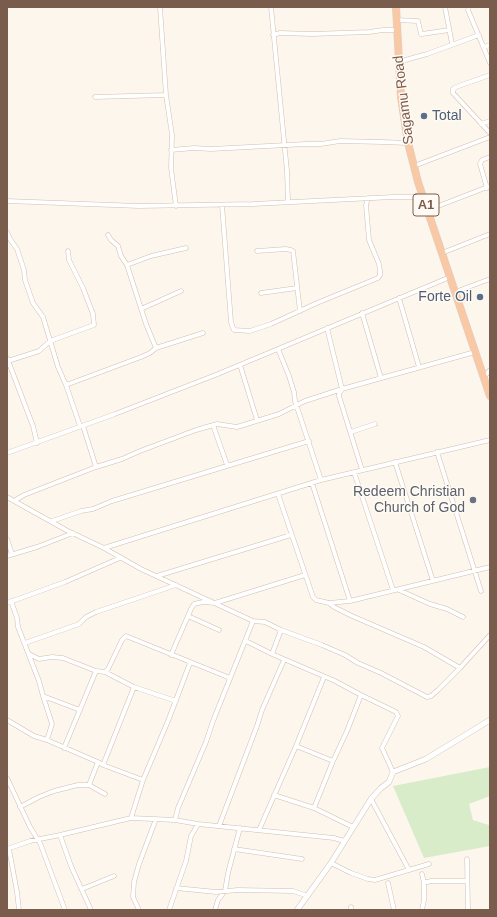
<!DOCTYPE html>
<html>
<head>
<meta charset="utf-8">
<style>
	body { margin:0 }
	#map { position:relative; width:497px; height:917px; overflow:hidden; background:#fdf6ec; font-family:Arial,sans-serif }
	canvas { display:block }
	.frame { position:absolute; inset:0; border:8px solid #7a5c4d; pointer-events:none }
</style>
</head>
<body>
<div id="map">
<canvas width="497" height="917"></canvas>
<div class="frame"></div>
</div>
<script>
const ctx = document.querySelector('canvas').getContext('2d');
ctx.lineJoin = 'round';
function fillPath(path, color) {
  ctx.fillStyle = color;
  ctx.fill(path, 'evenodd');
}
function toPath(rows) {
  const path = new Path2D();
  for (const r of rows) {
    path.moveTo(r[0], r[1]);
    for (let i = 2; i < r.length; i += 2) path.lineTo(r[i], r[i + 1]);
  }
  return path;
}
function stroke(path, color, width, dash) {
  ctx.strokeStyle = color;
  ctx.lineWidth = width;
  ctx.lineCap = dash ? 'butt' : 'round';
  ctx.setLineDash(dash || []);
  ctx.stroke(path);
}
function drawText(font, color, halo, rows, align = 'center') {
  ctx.font = font + ' Arial,sans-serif';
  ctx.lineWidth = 3;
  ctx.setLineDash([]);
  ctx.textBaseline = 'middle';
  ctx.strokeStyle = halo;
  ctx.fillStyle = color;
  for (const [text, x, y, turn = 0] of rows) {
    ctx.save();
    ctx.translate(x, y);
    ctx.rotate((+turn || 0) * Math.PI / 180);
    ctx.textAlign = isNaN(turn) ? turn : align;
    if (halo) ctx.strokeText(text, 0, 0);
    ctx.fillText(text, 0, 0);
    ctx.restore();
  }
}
const green = toPath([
	[490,767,490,796,469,804,473,820,489,825,490,846,424,858,393,786]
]);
const minor = toPath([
	[160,7,166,95,172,135,171,168,176,206],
	[271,7,287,171,288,202],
	[445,7,452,44],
	[469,7,468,10,490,63],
	[396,20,418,21,421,34,422,34,449,30],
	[273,35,280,33,312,34,369,32,383,30,397,30],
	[484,47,490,45],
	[398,62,427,54,479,35],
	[490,75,456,87,453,89,453,93,490,133],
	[95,97,166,95],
	[481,124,490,121],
	[171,150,194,148,211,149,306,144,321,144,340,141,382,142,408,143],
	[414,166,490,137],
	[487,188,480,164,482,160,490,157],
	[7,201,139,206,253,204,393,197,423,197],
	[222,205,231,322,233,328,234,330,250,331,271,324,317,303,378,278,380,275,380,271,379,264,369,240,366,205,368,198],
	[428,210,490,186],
	[7,232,10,239,17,249,24,270,25,280,33,303,43,317,58,367,66,385,80,426],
	[108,235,111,240,118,246,121,256,127,265,146,324,156,348],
	[257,251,286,249,291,250,293,251,300,311],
	[442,253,490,234],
	[127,265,151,256,186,248],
	[455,292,490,279],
	[261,293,297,288],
	[399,298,419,367],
	[141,309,181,291],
	[362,313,381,378],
	[327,328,342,389,339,394,339,396,362,470],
	[278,349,289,376,294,392,295,401,321,480],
	[7,358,33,426,37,443],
	[8,361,39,351,50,341,94,325,93,314,83,288,69,260,68,251],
	[240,365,257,420],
	[484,377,490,370],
	[66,385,141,357,150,353,156,348,203,333],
	[213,425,227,465],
	[83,426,96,467],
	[351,432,375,424],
	[437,452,481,591],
	[7,453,115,414,218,374,450,277],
	[395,462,433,581],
	[354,472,393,590],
	[312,483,350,601],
	[278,494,313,597,316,600,329,603,350,601,490,567],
	[7,497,66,530,104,548,141,569,253,621,265,622,281,630,322,645,345,655,358,663,381,673,427,697,431,696,438,690,460,668,490,635],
	[14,501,24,495,96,467,122,459,140,451,196,430,217,424,237,427,279,414,305,401,342,389,475,352],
	[52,521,81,511,93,509,112,501,309,441],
	[7,539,12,554],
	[104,548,321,480,490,440],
	[7,556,37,547,73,533],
	[157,576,291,535],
	[399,590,430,604,447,609,463,617],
	[11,601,17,618,18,627,39,681,43,696,52,724,47,740],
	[7,603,65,582,120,558],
	[329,603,334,607,352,616,424,647,460,668],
	[188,616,219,630],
	[246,641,272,654,335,681,361,695,396,712,398,716,382,748,393,772],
	[25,643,79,624,86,617,96,612,176,585],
	[29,654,39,659,52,657,63,658,96,671],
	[272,654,281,630],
	[171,655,191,609,194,604,203,602,215,603,305,575],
	[105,672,108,669,122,640,126,636,230,678],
	[43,696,80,710],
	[7,720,34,736,47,740,98,762,103,765,143,780],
	[296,746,333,761],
	[64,748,96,671,105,672,134,687,176,701],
	[103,765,134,687],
	[7,778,30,827,40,843,65,910],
	[89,785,98,762],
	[274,795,314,808,353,827],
	[371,799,409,870],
	[20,807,39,797,54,791,78,785,89,785,105,794],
	[314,808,333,761,347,731,361,695],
	[131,818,143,780,168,721,190,663],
	[175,820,178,808,206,742,213,721,253,621],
	[219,826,257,726,262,710,284,660],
	[259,830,296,746,324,677],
	[60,835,71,866,91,910],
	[7,849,30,841,60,835,131,818,175,820,198,824,334,838,344,841],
	[9,849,17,892,19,910],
	[234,849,302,859],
	[467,859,468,910],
	[331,863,351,873,368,879,375,880,429,864],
	[422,874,424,883,424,900,422,910],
	[388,883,394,910],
	[424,883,431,881,467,881],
	[176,888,216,892,238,890,293,891,308,896],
	[82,889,114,876],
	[351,907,351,910],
	[139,910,133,897,134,882,139,864,156,819],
	[169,910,186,861,191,836,198,824],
	[215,910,218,900,225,891,228,873,240,828]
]);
const tertiary = toPath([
	[297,910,331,863,371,799,381,788,389,782,393,772,426,759,490,720]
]);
const trunk = toPath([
	[396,7,401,97,408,143,418,182,490,396]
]);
const markers = [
	[424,116,4,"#5c6f8a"],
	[480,297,4,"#5c6f8a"],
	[473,500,4,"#6b7280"]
];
const shields = [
	[426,205,26]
];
const shieldNames = [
	["A1",426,205]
];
const streetNames = [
	["Sagamu Road",404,100,-97]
];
const serviceNames = [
	["Total",432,116],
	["Forte Oil",472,297,"right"]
];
const worshipNames = [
	["Redeem Christian",465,492],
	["Church of God",465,508]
];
fillPath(green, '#d8ecc9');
stroke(minor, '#d1beb0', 5);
stroke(tertiary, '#d1beb0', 6);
stroke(trunk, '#dad1cd', 8);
stroke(minor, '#fff', 4);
stroke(tertiary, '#fff', 5);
stroke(trunk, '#f9c8a4', 7);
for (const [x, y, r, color] of markers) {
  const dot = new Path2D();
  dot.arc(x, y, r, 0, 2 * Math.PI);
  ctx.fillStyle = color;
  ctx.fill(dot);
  stroke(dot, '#fffaf3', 1.5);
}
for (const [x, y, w] of shields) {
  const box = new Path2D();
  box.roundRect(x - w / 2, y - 11, w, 22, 3);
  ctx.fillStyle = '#fffaf3';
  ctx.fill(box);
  stroke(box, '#7a5c4d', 1);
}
drawText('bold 13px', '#7a5c4d', null, shieldNames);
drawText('14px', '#7a5c4d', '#fffaf3', streetNames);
drawText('14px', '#4e5e75', '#fffaf3', serviceNames, 'left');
drawText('14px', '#5b616d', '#fffaf3', worshipNames, 'right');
</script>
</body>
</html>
